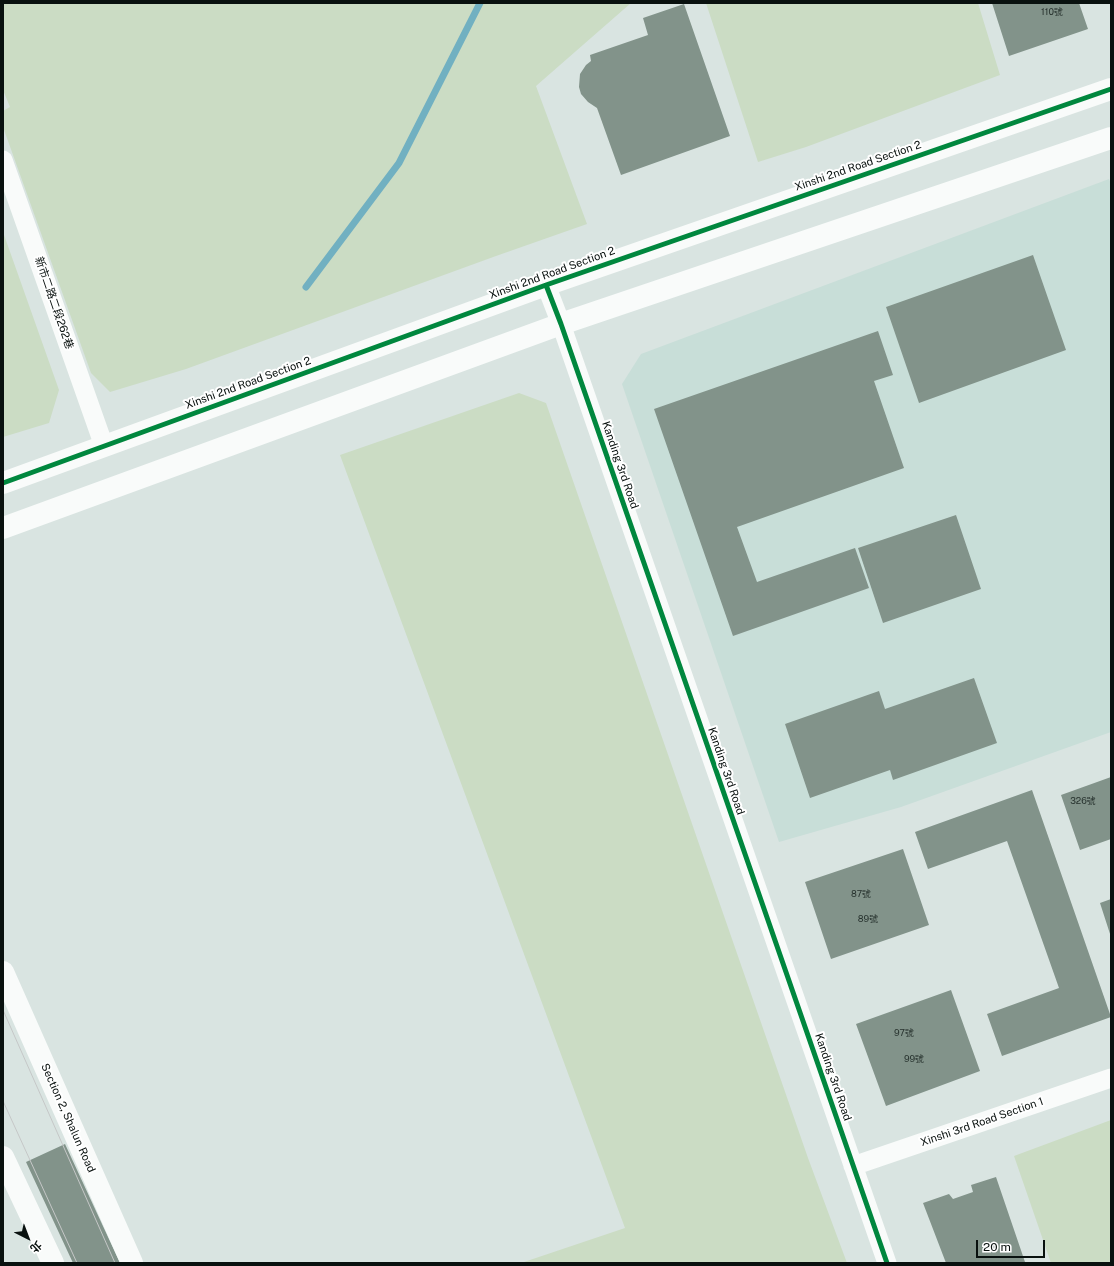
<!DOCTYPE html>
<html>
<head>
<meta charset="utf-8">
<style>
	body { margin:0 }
	#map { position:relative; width:1114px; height:1266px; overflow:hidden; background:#d9e4e1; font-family:"Public Sans","Noto Sans TC",sans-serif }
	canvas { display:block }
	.frame { position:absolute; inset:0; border:4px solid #09110f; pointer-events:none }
	.north { position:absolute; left:8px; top:1218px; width:40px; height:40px; -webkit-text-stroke:3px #fff; paint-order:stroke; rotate:138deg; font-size:11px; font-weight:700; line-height:16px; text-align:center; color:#09110f }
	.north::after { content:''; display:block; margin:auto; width:14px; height:18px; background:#09110f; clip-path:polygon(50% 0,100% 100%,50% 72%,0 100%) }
	.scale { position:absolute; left:976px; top:1240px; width:69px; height:18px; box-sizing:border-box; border:2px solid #09110f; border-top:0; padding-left:5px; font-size:12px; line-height:14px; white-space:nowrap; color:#09110f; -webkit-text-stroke:3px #fff; paint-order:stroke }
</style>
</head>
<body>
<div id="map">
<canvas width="1114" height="1266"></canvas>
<div class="frame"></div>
<div class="north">北</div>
<div class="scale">20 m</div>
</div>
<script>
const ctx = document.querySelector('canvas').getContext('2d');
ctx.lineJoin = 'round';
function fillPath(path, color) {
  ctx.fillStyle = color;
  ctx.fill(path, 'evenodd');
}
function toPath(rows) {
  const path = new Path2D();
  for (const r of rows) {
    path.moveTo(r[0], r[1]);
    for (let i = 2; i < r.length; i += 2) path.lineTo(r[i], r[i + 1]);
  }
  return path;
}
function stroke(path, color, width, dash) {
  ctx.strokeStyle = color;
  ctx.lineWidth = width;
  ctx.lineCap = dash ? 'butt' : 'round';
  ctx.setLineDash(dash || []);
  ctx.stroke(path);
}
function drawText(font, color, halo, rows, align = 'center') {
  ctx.font = font + ' "Public Sans","Noto Sans TC",sans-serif';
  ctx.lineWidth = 4;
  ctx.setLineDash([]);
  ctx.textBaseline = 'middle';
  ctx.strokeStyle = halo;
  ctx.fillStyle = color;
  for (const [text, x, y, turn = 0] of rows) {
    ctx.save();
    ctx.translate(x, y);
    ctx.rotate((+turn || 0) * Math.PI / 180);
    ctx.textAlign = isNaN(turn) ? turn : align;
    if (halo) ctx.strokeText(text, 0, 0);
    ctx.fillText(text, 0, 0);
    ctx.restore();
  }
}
const built = toPath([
	[1109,179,1111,184,1111,732,901,807,779,842,622,384,641,354]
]);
const green = toPath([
	[3,3,631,3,536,86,587,224,496,256,186,369,110,392,91,373,3,127,3,111,10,107,3,90],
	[706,3,978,3,1000,75,806,147,758,162],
	[3,232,59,390,49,423,3,437],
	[519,393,546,403,808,1158,847,1263,521,1263,625,1228,340,455],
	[1111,1120,1111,1263,1051,1263,1014,1156]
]);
const stream = toPath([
	[306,287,399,163,480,3]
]);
const building = toPath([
	[992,3,1079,3,1088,29,1009,56],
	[684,4,730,136,621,175,597,108,588,102,581,94,579,87,580,74,586,65,591,61,590,55,648,35,643,18],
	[1033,255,1066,350,919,403,886,307],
	[878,331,893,375,874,381,904,468,737,527,757,582,855,548,869,588,733,636,654,409],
	[956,515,981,589,883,623,858,548],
	[974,678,997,743,893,780,890,770,810,798,785,724,879,691,885,709],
	[1111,777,1111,839,1080,850,1061,795],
	[1032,790,1111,1017,1002,1056,987,1014,1059,988,1007,841,928,869,915,832],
	[903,849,929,925,831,959,805,882],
	[1111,899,1111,937,1100,903],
	[951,990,980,1071,886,1106,856,1024],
	[65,1144,120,1263,73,1263,26,1162],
	[996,1177,1025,1262,1022,1263,946,1263,923,1203,949,1194,953,1199,973,1192,971,1185]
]);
const street = toPath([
	[3,160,104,446],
	[546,285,561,324,887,1263],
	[853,1166,1111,1078]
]);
const secondary = toPath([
	[3,483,546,285,1111,89],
	[3,528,561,324,1111,138],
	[3,972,132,1263],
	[3,1157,53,1263]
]);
const tram = toPath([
	[3,1010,115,1263],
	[3,1101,77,1263]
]);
const cycleway = toPath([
	[546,285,561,324,887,1263],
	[3,483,546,285,1111,89]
]);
const numberNames = [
	["110號",1052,12],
	["326號",1083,801],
	["87號",861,894],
	["89號",868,919],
	["97號",904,1033],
	["99號",914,1059]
];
const streetNames = [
	["Xinshi 2nd Road Section 2",858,166,-19],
	["Xinshi 2nd Road Section 2",552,273,-20],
	["新市二路二段262巷",54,303,71],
	["Xinshi 2nd Road Section 2",248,383,-20],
	["Kanding 3rd Road",620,465,71],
	["Kanding 3rd Road",726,771,71],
	["Kanding 3rd Road",833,1077,71],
	["Section 2, Shalun Road",68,1118,66],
	["Xinshi 3rd Road Section 1",982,1122,-19]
];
fillPath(built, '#c8ded8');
fillPath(green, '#cbdcc4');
stroke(stream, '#71b0c1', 7);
fillPath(building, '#82938a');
stroke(street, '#f9fbfa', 19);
stroke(secondary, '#f9fbfa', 22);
stroke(tram, '#c5c7c7', 1);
stroke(cycleway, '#00873e', 5);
drawText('9px', '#27322e', null, numberNames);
drawText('11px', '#09110f', '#fff', streetNames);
</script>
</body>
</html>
